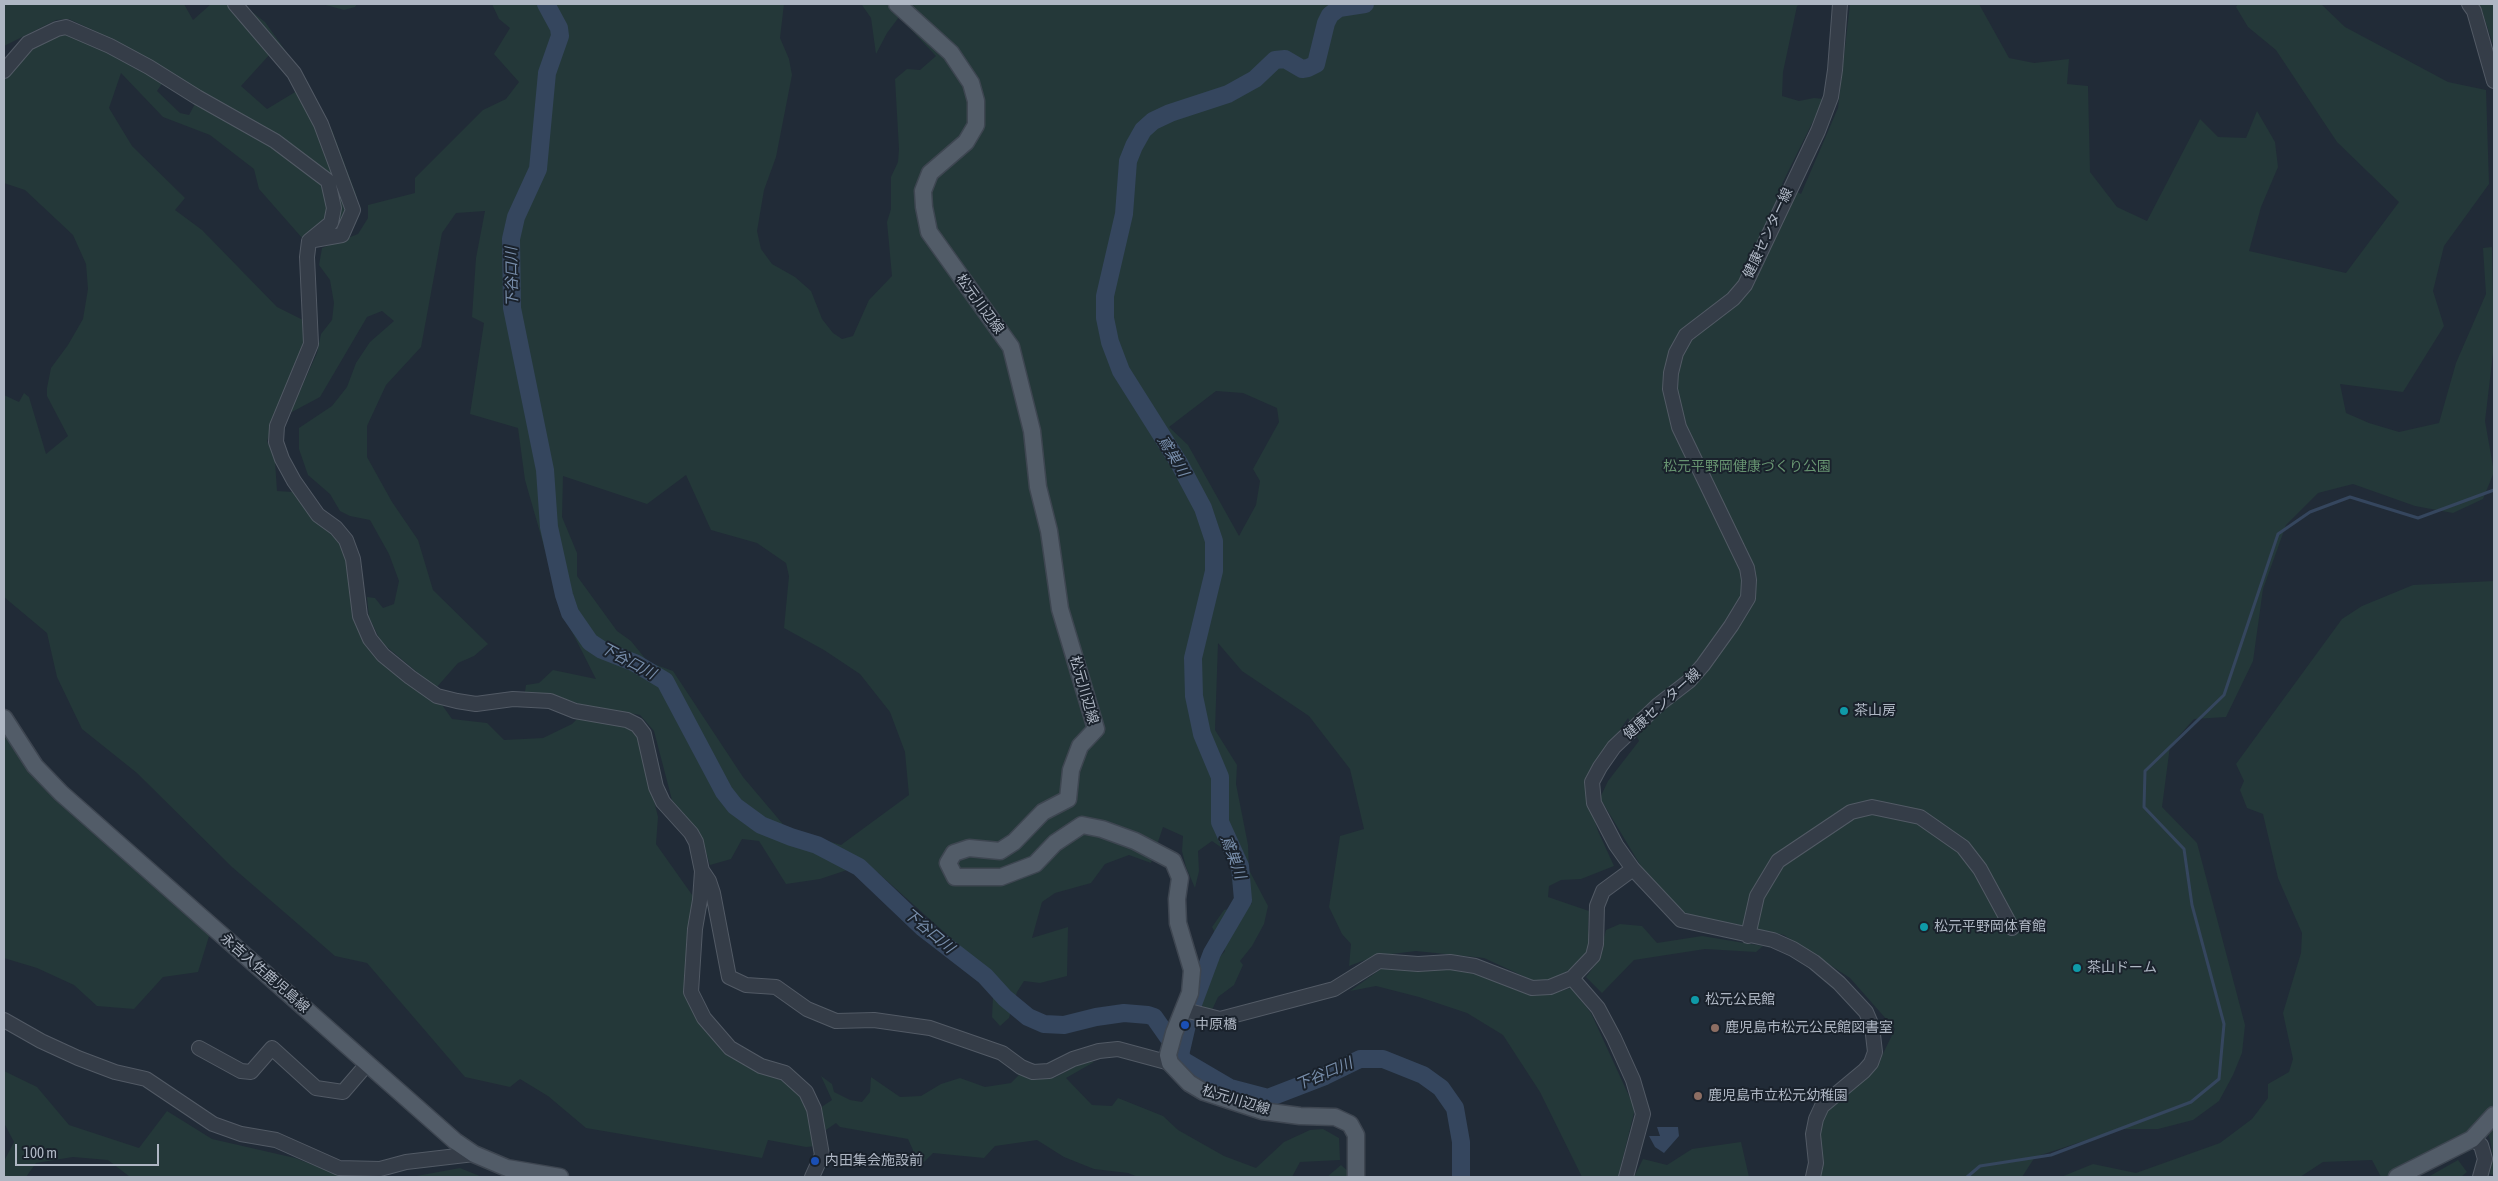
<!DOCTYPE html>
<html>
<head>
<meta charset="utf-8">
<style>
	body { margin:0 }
	#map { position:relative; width:2498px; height:1181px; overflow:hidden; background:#212b37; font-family:"Asap Condensed",sans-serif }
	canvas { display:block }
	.frame { position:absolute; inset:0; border:5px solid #afb7c4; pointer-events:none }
	.scale { position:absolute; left:15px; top:1144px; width:144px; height:22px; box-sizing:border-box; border:2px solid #afb7c4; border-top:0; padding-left:6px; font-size:15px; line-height:18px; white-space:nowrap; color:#afb7c4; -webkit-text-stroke:4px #1a222c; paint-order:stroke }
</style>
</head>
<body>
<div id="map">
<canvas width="2498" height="1181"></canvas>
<div class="frame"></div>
<div class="scale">100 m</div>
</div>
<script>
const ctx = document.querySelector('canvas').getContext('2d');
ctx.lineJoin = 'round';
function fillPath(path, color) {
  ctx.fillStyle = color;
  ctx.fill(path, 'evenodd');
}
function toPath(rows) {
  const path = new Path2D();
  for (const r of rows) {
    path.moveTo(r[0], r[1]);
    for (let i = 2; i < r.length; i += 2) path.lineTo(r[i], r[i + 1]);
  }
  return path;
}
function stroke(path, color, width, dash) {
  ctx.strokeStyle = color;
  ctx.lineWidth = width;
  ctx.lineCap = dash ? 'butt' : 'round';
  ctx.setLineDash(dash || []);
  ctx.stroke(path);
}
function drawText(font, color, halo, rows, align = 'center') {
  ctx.font = font + ' "Asap Condensed","Noto Sans JP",sans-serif';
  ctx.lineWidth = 4;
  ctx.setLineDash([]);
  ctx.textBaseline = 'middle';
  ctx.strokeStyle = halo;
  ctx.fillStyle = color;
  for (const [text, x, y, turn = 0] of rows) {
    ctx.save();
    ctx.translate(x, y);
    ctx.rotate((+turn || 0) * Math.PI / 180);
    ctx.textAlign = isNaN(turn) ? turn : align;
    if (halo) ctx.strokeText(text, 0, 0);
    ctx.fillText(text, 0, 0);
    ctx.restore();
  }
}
const green = toPath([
	[4,4,184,4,193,20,211,4,242,4,265,22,285,50,271,53,241,86,267,109,305,86,332,130,357,197,359,216,350,227,331,235,331,178,222,103,95,31,69,19,56,20,4,46],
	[322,4,357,4,355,7,344,10],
	[492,4,784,4,780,38,789,59,792,75,776,157,764,190,757,231,761,249,772,264,795,277,811,291,822,319,833,333,842,339,853,336,869,300,892,276,887,222,891,209,891,177,898,162,899,149,895,79,907,69,920,70,936,56,899,17,887,33,876,54,871,18,862,5,858,4,1801,4,1797,6,1783,72,1782,96,1799,101,1814,98,1824,99,1782,184,1801,194,1838,108,1850,4,1979,4,2009,58,2034,63,2069,59,2067,84,2088,86,2090,172,2117,207,2147,221,2200,119,2218,137,2246,138,2257,111,2275,142,2278,167,2261,207,2249,251,2346,273,2399,202,2337,142,2276,50,2248,27,2236,7,2238,4,2321,4,2345,27,2448,82,2486,90,2489,184,2444,246,2433,291,2444,326,2403,392,2340,384,2346,413,2369,423,2399,432,2439,423,2456,363,2486,294,2483,248,2492,247,2494,345,2485,421,2494,472,2483,499,2453,513,2415,506,2353,484,2318,493,2286,525,2263,589,2253,661,2226,717,2194,719,2170,746,2162,807,2197,843,2245,1025,2242,1053,2233,1075,2219,1101,2193,1120,2158,1129,2120,1129,2035,1157,2022,1177,1820,1177,1823,1164,1818,1139,1820,1123,1827,1108,1876,1068,1895,1029,1850,978,1784,935,1726,922,1682,915,1648,878,1600,798,1608,781,1639,741,1628,718,1588,776,1586,794,1598,831,1614,866,1581,879,1561,880,1549,886,1548,897,1589,911,1588,929,1591,943,1584,958,1569,970,1552,980,1534,981,1484,958,1416,951,1376,956,1349,966,1351,944,1342,934,1329,907,1340,836,1364,829,1350,769,1309,716,1242,671,1218,643,1215,730,1237,765,1236,784,1248,845,1249,870,1268,906,1264,924,1252,946,1240,961,1243,965,1234,985,1218,997,1212,1010,1200,1005,1216,961,1225,951,1212,927,1224,910,1252,904,1233,886,1231,864,1222,848,1212,841,1198,851,1199,871,1195,888,1186,867,1182,851,1183,836,1163,827,1151,863,1129,855,1105,864,1091,883,1055,893,1042,902,1032,938,1068,927,1067,976,1040,983,1024,981,1017,992,1009,1018,1000,1026,992,1017,993,997,963,949,876,871,847,870,820,879,786,884,759,841,742,839,731,859,710,865,700,833,672,800,654,731,640,715,579,704,552,694,525,692,526,685,539,683,553,670,596,679,564,616,525,480,518,428,470,414,484,323,472,317,476,258,485,211,456,213,442,233,421,347,386,385,367,426,367,457,392,502,418,540,433,590,488,644,474,656,458,663,436,688,381,642,369,617,367,597,375,598,383,608,394,604,399,581,389,554,370,520,350,516,340,511,330,494,308,475,299,449,299,428,332,406,347,387,356,363,370,342,394,321,382,311,367,317,320,397,290,413,317,353,321,334,332,320,334,303,330,280,319,265,322,248,358,234,368,218,368,205,415,193,415,178,483,110,506,99,519,82,494,54,510,28,499,19],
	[1216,391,1243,393,1277,408,1279,422,1253,469,1260,481,1256,505,1239,536,1188,445,1169,427],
	[686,475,711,530,757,543,786,563,789,576,784,628,824,650,860,674,890,712,905,752,909,795,841,845,787,829,743,777,673,671,648,662,631,641,617,631,577,576,577,553,562,517,563,476,647,504],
	[2477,4,2494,4,2494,47,2482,11],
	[60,33,70,34,110,51,163,82,157,91,180,113,189,115,196,102,263,138,319,176,329,208,323,221,303,239,259,189,254,169,210,135,163,117,121,73,109,108,132,146,185,198,175,210,202,230,277,307,303,320,303,345,267,441,275,461,277,491,293,492,315,519,332,531,346,551,354,617,440,702,452,719,487,723,504,740,543,738,572,724,579,717,625,726,637,732,658,817,656,844,695,899,686,983,714,1040,783,1078,803,1095,810,1111,816,1146,806,1147,768,1140,762,1158,586,1128,548,1096,520,1079,510,1087,465,1077,367,963,335,956,232,867,137,773,82,729,57,677,47,633,4,597,4,395,19,402,24,393,29,397,46,454,68,436,47,396,47,388,51,368,68,345,83,319,88,289,86,264,73,235,25,190,4,183,4,80,30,49],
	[2494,581,2494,1108,2470,1133,2386,1177,2381,1177,2372,1160,2323,1162,2300,1177,2061,1177,2093,1164,2136,1173,2220,1143,2252,1119,2268,1098,2268,1084,2289,1072,2293,1059,2283,1013,2301,953,2302,933,2278,878,2263,814,2247,808,2240,790,2244,781,2236,764,2342,619,2362,606,2413,585],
	[4,725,210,933,198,972,163,977,134,1009,97,1006,74,985,37,968,4,958],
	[1620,924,1642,926,1657,943,1702,936,1763,946,1756,952,1705,949,1634,960,1602,993,1586,977,1598,961,1606,930],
	[1448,968,1476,974,1530,995,1551,994,1571,988,1591,1013,1635,1109,1618,1177,1582,1177,1540,1092,1503,1035,1467,1013,1419,997,1376,986,1350,991,1381,969],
	[1088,1060,1094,1062,1066,1078,1092,1105,1112,1106,1118,1098,1163,1116,1178,1130,1224,1156,1256,1168,1284,1142,1310,1130,1323,1129,1339,1138,1340,1160,1300,1162,1292,1177,1138,1177,1128,1173,1094,1169,1064,1157,1037,1140,995,1146,984,1158,933,1153,922,1164,912,1162,913,1150,908,1139,840,1127,836,1123,823,1132,817,1114,823,1106,832,1100,821,1076,832,1084,834,1092,850,1100,862,1102,870,1092,871,1077,900,1097,921,1096,941,1084,960,1078,985,1087,1011,1083,1019,1075,1054,1078],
	[4,1071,37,1087,69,1125,139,1148,167,1111,212,1139,295,1158,345,1177,130,1177,108,1160,73,1157,36,1163,26,1177,4,1177,4,1161,14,1142,4,1123],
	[2494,1126,2494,1175,2490,1174,2493,1156,2489,1135],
	[1741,1142,1749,1177,1634,1177,1643,1159,1667,1165,1692,1149],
	[2458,1160,2467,1172,2461,1177,2428,1177],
	[1341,1165,1349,1172,1349,1177,1327,1177],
	[460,1168,482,1177,411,1177]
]);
const water = toPath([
	[1657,1127,1678,1127,1679,1136,1664,1153,1655,1147,1649,1136,1660,1136]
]);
const stream = toPath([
	[1967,1177,1980,1166,2051,1155,2191,1102,2219,1079,2224,1024,2192,905,2184,849,2144,807,2145,771,2224,695,2278,534,2310,512,2350,497,2418,518,2494,490]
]);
const river = toPath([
	[546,4,559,28,560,36,547,73,538,169,516,217,511,239,512,308,545,470,549,527,564,595,570,613,590,642,602,650,635,663,665,681,724,792,735,806,761,825,791,837,817,845,859,867,923,928,985,976,1005,998,1028,1017,1044,1024,1064,1025,1096,1017,1124,1013,1148,1015,1154,1017,1168,1037],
	[1365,4,1339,8,1330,15,1326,23,1316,64,1308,68,1302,69,1285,59,1275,60,1255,79,1228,94,1170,113,1153,121,1143,130,1134,146,1128,161,1124,214,1105,296,1105,318,1110,342,1121,371,1179,463,1203,508,1214,541,1214,571,1193,658,1194,696,1202,734,1220,777,1220,822,1240,866,1243,900,1212,953,1190,1012,1180,1055,1184,1061,1230,1088,1268,1098,1325,1076,1360,1059,1383,1059,1423,1075,1441,1088,1455,1108,1461,1142,1461,1177]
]);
const minor = toPath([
	[235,4,294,73,321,124,353,210,342,235,314,240],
	[2469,4,2474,11,2494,81],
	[4,71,28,43,57,29,66,27,110,46,149,67,197,97,275,141,328,181,334,208,331,223,309,241,307,257,311,344,277,426,276,442,282,459,294,481,318,515,336,528,346,540,353,559,360,616,370,639,383,655,410,677,437,696,457,701,476,704,513,699,550,701,575,711,627,720,637,725,644,734,656,787,663,802,691,833,696,842,702,871,700,900,695,929,691,992,704,1018,730,1048,761,1066,785,1073,806,1092,814,1109,822,1155,812,1177],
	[703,872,709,881,713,893,729,977,746,985,776,987,807,1009,836,1021,874,1020,930,1028,1002,1053,1021,1067,1033,1072,1049,1071,1073,1059,1099,1051,1118,1049,1170,1063],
	[1748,936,1757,896,1778,861,1851,812,1872,807,1920,817,1963,847,1980,869,2012,928],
	[1572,978,1598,1008,1614,1038,1633,1080,1643,1114,1626,1177],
	[1185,1010,1220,1019,1334,989,1379,961,1418,964,1450,962,1475,966,1532,988,1550,987,1572,978,1593,956,1596,944,1597,906,1603,891,1633,869],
	[4,1020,41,1041,78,1058,115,1072,146,1079,213,1124,241,1134,276,1140,339,1168,380,1169,406,1162,474,1154],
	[199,1048,241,1071,251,1072,272,1048,316,1088,343,1092,368,1063],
	[2472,1139,2481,1145,2485,1159,2480,1177],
	[1813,1177,1816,1163,1813,1134,1816,1119,1822,1106,1864,1071,1871,1063,1875,1052,1872,1026,1866,1012,1839,983,1814,962,1793,949,1773,940,1681,920,1633,869,1616,845,1594,803,1592,782,1600,767,1614,747,1658,705,1689,681,1703,665,1731,626,1748,598,1749,580,1747,568,1679,427,1670,389,1671,373,1676,353,1686,335,1733,299,1745,285,1818,131,1831,97,1835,70,1840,4]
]);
const major = toPath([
	[897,4,951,53,971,83,976,101,976,125,966,142,930,173,923,191,924,207,929,232,1011,347,1032,431,1038,487,1049,531,1060,609,1096,729,1080,746,1071,770,1068,799,1043,812,1014,842,1000,851,969,848,954,853,948,863,955,877,1001,877,1035,864,1055,843,1082,825,1102,829,1135,841,1173,861,1180,878,1177,899,1178,923,1192,970,1190,993,1174,1033,1168,1055,1170,1063,1189,1083,1204,1092,1262,1111,1300,1116,1335,1117,1350,1124,1356,1135,1356,1177],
	[4,718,35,766,61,793,455,1141,474,1154,507,1168,560,1177],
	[2397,1177,2472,1139,2494,1115]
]);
const markers = [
	[1844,711,5,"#0f9aa8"],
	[1924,927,5,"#0f9aa8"],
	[2077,968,5,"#0f9aa8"],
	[1695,1000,5,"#0f9aa8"],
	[1185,1025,5,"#1a4fb4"],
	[1715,1028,5,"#8d6e63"],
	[1698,1096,5,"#8d6e63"],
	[815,1161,5,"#1a4fb4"]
];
const streetNames = [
	["健康センター線",1768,233,-65],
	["松元川辺線",980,304,54],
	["松元川辺線",1084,690,74],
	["健康センター線",1662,704,-42],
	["永吉入佐鹿児島線",265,973,41],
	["松元川辺線",1236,1100,17]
];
const parkNames = [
	["松元平野岡健康づくり公園",1747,467]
];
const poiNames = [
	["茶山房",1854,711],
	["松元平野岡体育館",1934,927],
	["茶山ドーム",2087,968],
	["松元公民館",1705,1000],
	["中原橋",1195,1025],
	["鹿児島市松元公民館図書室",1725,1028],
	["鹿児島市立松元幼稚園",1708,1096],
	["内田集会施設前",825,1161]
];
const waterNames = [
	["下谷口川",512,277,-91],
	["鳶巣川",1173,456,59],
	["下谷口川",628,661,28],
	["鳶巣川",1233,857,70],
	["下谷口川",929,931,40],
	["下谷口川",1324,1074,-23]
];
fillPath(green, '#243839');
fillPath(water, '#35465e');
stroke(stream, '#35465e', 3);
stroke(river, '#35465e', 18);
stroke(minor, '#525a65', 16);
stroke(major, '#3e4651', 19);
stroke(minor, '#353d48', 14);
stroke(major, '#525c68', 16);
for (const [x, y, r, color] of markers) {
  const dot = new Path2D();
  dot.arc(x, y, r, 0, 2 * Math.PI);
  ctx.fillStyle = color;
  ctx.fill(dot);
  stroke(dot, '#1a222c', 2);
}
drawText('14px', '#afb7c4', '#1a222c', streetNames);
drawText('14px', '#679471', '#1a222c', parkNames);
drawText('14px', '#afb7c4', '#1a222c', poiNames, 'left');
drawText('italic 15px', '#788eab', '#1a222c', waterNames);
</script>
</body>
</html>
